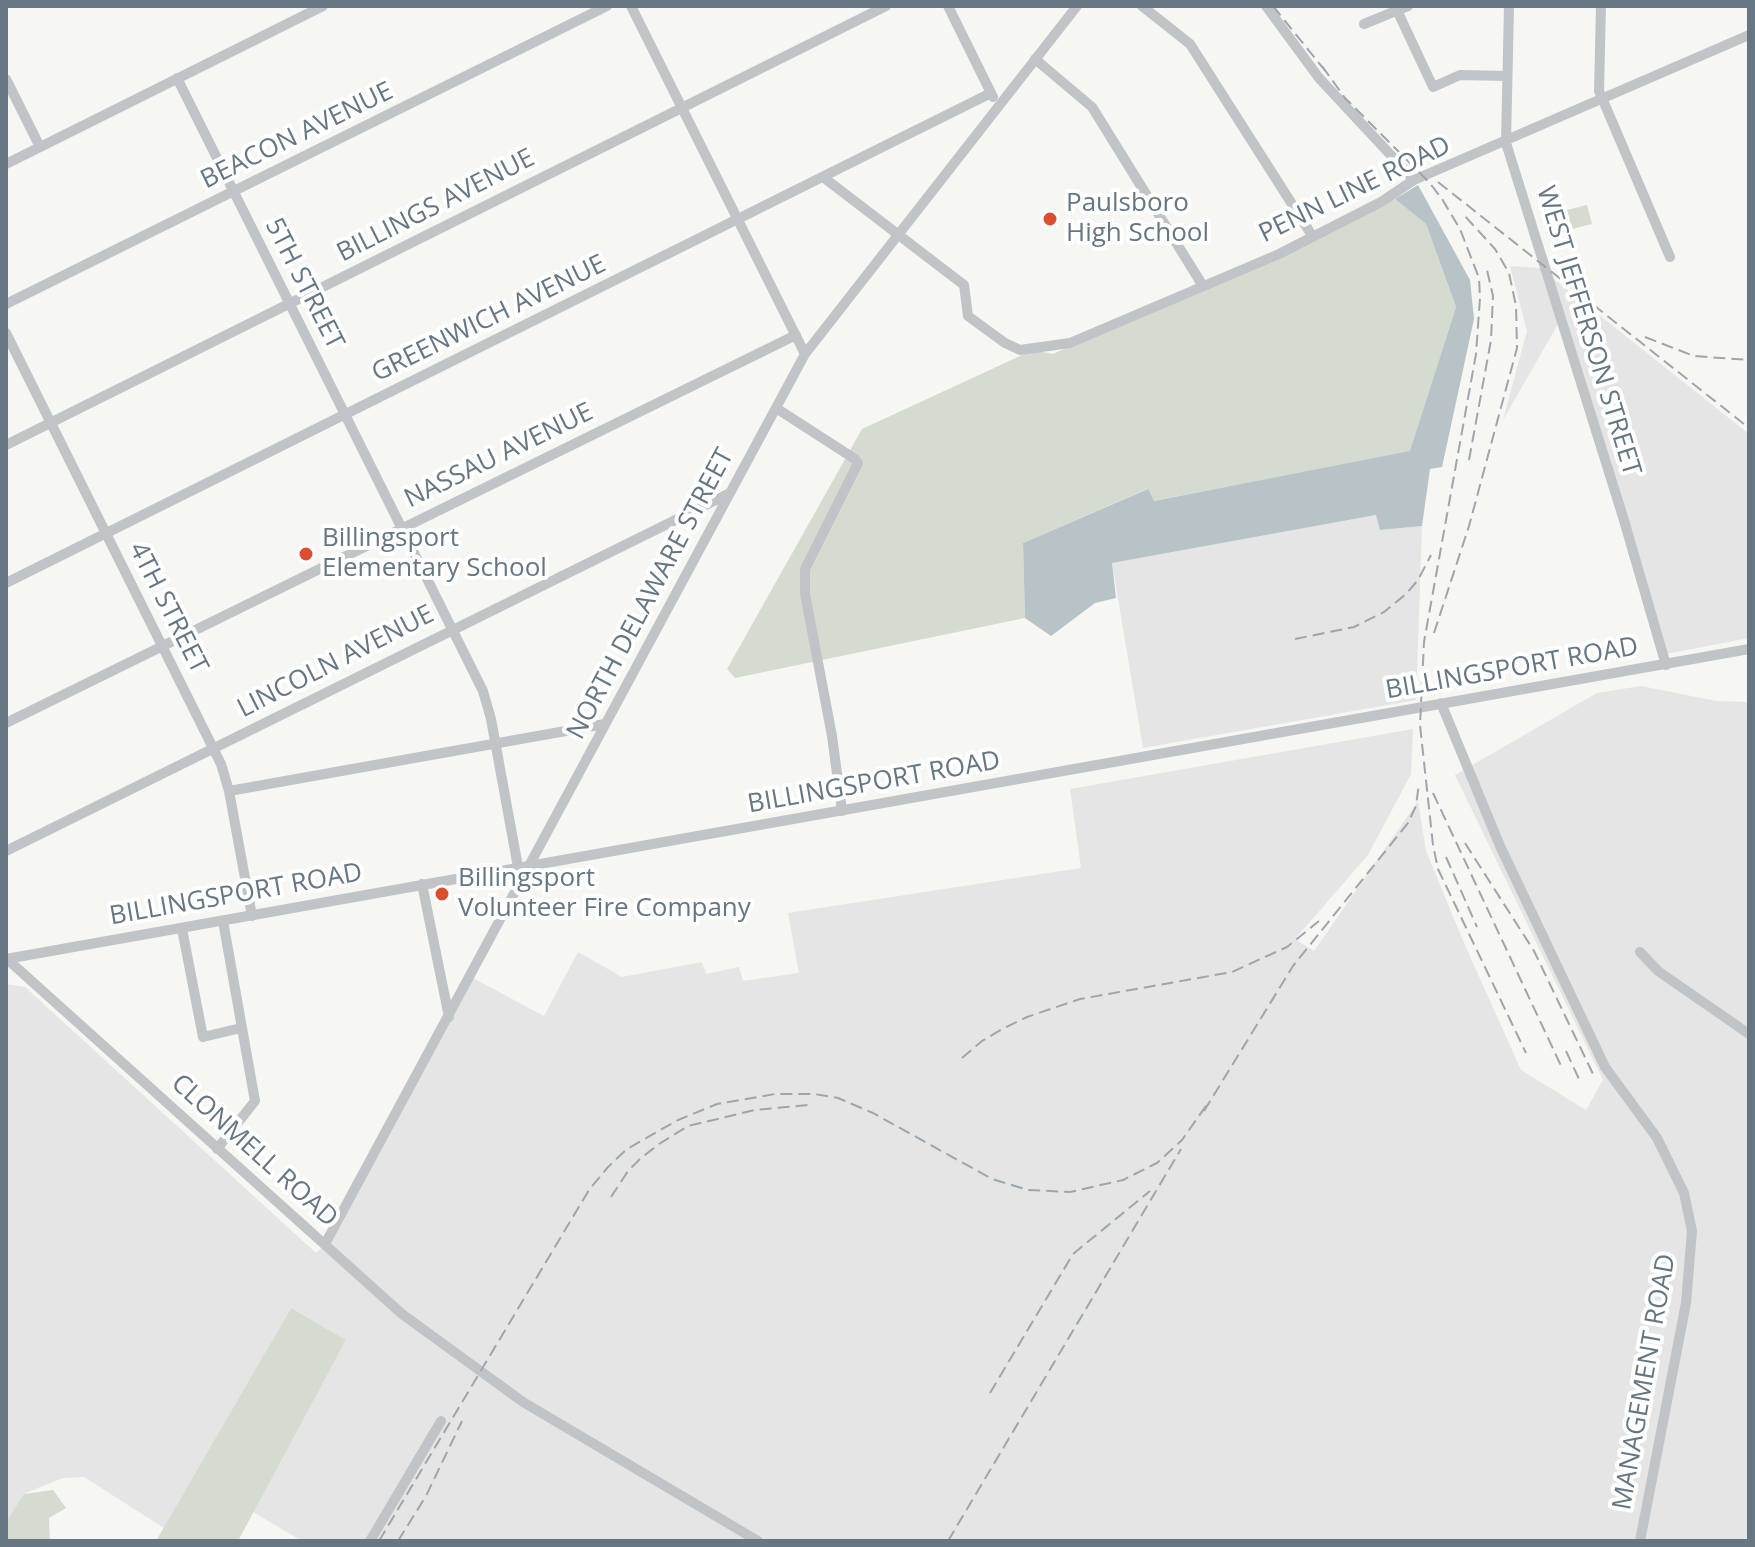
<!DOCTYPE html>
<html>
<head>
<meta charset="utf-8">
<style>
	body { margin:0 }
	#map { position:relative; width:1755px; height:1547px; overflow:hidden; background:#f6f6f3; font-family:"Open Sans",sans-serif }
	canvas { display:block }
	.frame { position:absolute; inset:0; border:8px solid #667783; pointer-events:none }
</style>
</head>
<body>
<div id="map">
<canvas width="1755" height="1547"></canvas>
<div class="frame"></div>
</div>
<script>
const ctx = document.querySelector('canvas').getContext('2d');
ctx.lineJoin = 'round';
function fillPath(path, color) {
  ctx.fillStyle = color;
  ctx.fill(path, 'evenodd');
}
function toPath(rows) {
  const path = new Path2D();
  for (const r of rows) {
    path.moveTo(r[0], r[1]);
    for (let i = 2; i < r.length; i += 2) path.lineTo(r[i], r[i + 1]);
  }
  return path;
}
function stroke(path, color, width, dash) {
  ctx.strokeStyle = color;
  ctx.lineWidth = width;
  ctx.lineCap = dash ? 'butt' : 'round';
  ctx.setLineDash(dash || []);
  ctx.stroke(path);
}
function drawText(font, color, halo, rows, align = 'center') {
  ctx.font = font + ' "Open Sans",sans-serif';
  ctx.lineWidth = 8;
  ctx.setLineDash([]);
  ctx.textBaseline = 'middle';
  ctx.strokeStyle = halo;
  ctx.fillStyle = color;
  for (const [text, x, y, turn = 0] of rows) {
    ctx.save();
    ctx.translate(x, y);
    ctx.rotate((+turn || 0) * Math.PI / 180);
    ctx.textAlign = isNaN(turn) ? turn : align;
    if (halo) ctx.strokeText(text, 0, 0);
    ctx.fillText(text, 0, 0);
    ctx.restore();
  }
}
const built = toPath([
	[1510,266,1540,268,1749,434,1749,638,1661,655,1558,324,1503,420,1527,331],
	[1376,515,1381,530,1422,526,1416,700,1143,748,1112,563],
	[1641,686,1716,701,1749,702,1749,1541,302,1541,253,1512,346,1340,291,1308,164,1528,84,1477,63,1478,25,1493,6,1522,6,984,25,987,316,1253,323,1247,469,976,544,1016,578,952,622,977,702,962,706,974,739,967,743,981,799,973,788,913,1081,868,1070,789,1413,729,1411,774,1368,855,1295,939,1314,951,1418,801,1426,851,1464,943,1521,1070,1586,1110,1603,1080,1455,775,1597,693]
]);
const green = toPath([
	[1395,199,1426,224,1456,307,1410,452,1153,501,1147,489,1023,543,1025,618,735,678,727,669,862,429,1033,350,1053,354],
	[1587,205,1592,224,1560,232,1555,213],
	[291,1308,346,1340,238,1541,156,1541],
	[53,1490,66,1508,49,1518,50,1541,6,1541,6,1522,24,1494]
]);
const water = toPath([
	[1418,185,1470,280,1474,319,1442,467,1430,469,1422,526,1380,530,1376,515,1112,563,1116,598,1095,603,1051,636,1025,618,1023,543,1148,489,1154,501,1410,451,1456,307,1426,224,1395,199]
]);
const minor = toPath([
	[631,6,805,354],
	[948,6,993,97],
	[1142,6,1190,44,1313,237],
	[1266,6,1319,78,1414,180],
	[1395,6,1433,87,1460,75,1507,76],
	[1509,6,1506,143,1623,517,1666,665],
	[1601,6,1599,91,1670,257],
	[1364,24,1408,6],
	[1035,59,1092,107,1203,286],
	[177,78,483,691,491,719,518,867],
	[6,79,40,147],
	[6,164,323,6],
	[823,177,964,285,968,316,1005,343,1020,350,1070,343,1279,254,1381,202,1414,180,1749,35],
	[6,304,607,6],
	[6,333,221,764,229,791,252,916],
	[776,408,855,459,858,463,805,569,805,594,832,736,842,811],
	[6,445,886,6],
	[6,583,991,93],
	[1441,703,1500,846,1605,1067,1657,1138,1684,1193,1692,1231,1686,1303,1640,1541],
	[6,723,796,335],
	[229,791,605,724],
	[6,851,728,494],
	[422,884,449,1017],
	[182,929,203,1037,241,1028],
	[1640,952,1658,971,1749,1034],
	[6,959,1749,649],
	[7,959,402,1314,523,1402,758,1541],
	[217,1149,255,1101,223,921],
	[325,1244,805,354,1077,6],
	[370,1541,441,1421]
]);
const rail = toPath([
	[1273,6,1327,73],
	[6,7,21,6],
	[1322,66,1345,98,1429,182,1442,199,1460,229,1479,278,1480,298,1476,354,1424,642,1420,725,1433,845,1438,869,1526,1053],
	[1438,182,1749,428],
	[1645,337,1694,356,1749,360],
	[1469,460,1491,340,1493,296,1487,270],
	[1434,633,1469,526,1517,348,1516,306,1509,273,1495,249,1463,214],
	[1295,639,1354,627,1384,612,1406,594,1418,580,1431,555],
	[1433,793,1563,1070],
	[1465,843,1534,951,1593,1074],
	[1446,857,1477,927],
	[1566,1051,1579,1079],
	[962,1058,982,1041,1004,1028,1027,1017,1080,999,1232,972,1287,947,1319,921],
	[1204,1111,1293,966,1408,823,1416,806,1419,783],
	[611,1197,628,1171,641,1158,659,1144,688,1126,755,1110,808,1105],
	[990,1393,1073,1254,1150,1191],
	[379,1541,589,1190,608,1167,627,1149,678,1120,717,1104,775,1094,814,1094,838,1098,873,1113,992,1179,1028,1190,1070,1192,1123,1180,1157,1163,1182,1140,1208,1103],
	[398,1541,426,1496,462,1421],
	[948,1541,1181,1149]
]);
const markers = [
	[1050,219,8,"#db4f2e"],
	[306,554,8,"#db4f2e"],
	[442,894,8,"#db4f2e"]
];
const streetNames = [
	["BEACON AVENUE",297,136,-26],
	["PENN LINE ROAD",1355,190,-26],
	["BILLINGS AVENUE",436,206,-27],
	["5TH STREET",304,284,63],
	["GREENWICH AVENUE",489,319,-26],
	["WEST JEFFERSON STREET",1588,331,73],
	["NASSAU AVENUE",499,456,-26],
	["NORTH DELAWARE STREET",651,594,-62],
	["4TH STREET",168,608,63],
	["LINCOLN AVENUE",336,662,-27],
	["BILLINGSPORT ROAD",1512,669,-10],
	["BILLINGSPORT ROAD",874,783,-10],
	["BILLINGSPORT ROAD",236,895,-10],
	["CLONMELL ROAD",254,1151,42],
	["MANAGEMENT ROAD",1645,1382,-80]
];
const poiNames = [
	["Paulsboro",1066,204],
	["High School",1066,234],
	["Billingsport",322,539],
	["Elementary School",322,569],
	["Billingsport",458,879],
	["Volunteer Fire Company",458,909]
];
fillPath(built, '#e4e5e4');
fillPath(green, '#d6dbd2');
fillPath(water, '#b7c3c7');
stroke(minor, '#c0c4c7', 10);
stroke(rail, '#9fa6ab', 2, [12, 6]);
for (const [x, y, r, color] of markers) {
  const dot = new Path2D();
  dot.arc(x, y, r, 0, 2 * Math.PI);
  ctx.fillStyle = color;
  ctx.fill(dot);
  stroke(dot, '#fff', 3);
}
drawText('26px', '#667783', '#fff', streetNames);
drawText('26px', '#667783', '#fff', poiNames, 'left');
</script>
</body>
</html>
